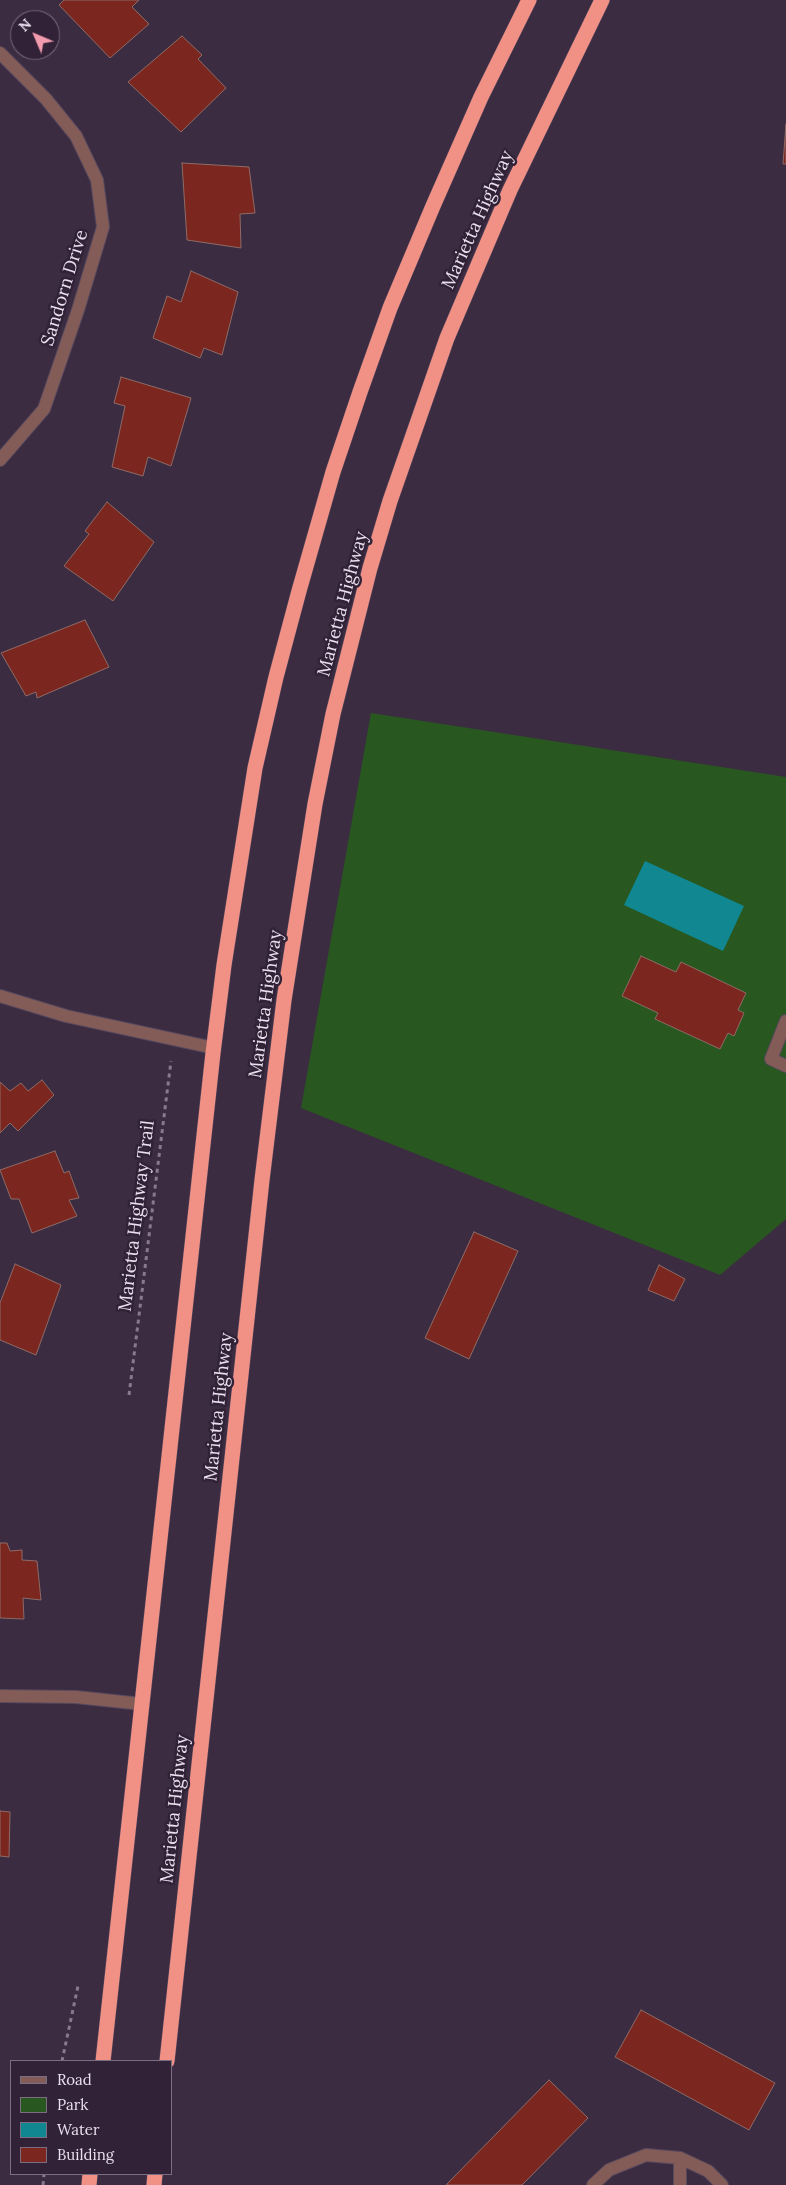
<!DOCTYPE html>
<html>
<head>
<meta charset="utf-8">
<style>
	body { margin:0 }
	#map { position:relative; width:786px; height:2185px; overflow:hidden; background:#3c2c42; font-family:Lora,serif }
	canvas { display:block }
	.legend { position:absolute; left:10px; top:2060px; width:162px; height:115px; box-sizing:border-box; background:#312237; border:1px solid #7b6e81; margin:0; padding:6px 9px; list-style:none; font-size:15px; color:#eae0ef }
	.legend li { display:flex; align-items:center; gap:10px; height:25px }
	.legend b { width:25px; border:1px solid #7b6e81 }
	.north { position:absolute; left:10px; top:10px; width:50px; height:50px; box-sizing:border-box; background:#312237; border:1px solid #7b6e81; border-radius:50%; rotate:315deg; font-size:14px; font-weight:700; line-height:20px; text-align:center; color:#eae0ef }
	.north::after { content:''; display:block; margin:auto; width:18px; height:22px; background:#f29aae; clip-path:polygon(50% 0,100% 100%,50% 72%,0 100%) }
</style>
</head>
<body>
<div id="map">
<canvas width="786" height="2185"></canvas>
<ul class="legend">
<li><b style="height:6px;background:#845c57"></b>Road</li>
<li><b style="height:14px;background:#28581f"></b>Park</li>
<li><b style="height:14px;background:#108791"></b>Water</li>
<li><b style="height:14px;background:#7b2720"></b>Building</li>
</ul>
<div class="north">N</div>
</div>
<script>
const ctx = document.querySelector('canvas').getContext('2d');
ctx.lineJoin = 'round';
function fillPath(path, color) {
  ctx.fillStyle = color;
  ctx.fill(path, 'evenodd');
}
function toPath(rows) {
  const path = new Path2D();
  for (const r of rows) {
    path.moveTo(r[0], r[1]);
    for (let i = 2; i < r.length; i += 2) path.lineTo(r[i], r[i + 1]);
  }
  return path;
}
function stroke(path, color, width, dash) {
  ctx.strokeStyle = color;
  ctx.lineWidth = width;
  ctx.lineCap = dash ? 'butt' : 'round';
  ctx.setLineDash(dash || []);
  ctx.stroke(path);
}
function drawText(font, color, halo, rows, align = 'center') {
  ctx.font = font + ' Lora,serif';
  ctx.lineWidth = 5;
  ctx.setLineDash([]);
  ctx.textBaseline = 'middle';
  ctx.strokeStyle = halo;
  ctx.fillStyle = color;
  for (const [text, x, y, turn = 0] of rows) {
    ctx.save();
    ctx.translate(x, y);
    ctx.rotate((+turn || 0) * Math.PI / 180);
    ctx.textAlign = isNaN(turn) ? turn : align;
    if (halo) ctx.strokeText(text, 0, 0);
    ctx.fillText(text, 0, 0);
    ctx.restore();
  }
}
const green = toPath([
	[371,713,786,777,786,1219,720,1275,301,1108]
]);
const water = toPath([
	[645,861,744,906,723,951,624,905]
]);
const building = toPath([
	[64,0,139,0,132,7,149,24,110,58,59,5,64,0],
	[182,36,202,55,198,59,226,88,181,132,128,82,182,36],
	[786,124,786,164,783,164,786,124],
	[182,163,249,167,255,213,240,214,241,248,187,240,182,163],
	[191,271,238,292,222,355,204,348,200,358,153,338,167,296,181,302,191,271],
	[121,377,191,398,171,466,148,457,143,476,112,467,125,406,114,403,121,377],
	[107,502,154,542,113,601,64,566,89,534,85,531,107,502],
	[85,620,109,667,37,698,36,692,26,696,1,653,85,620],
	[641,956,676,972,681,962,746,993,738,1010,744,1013,734,1036,728,1033,720,1049,655,1019,658,1013,622,996,641,956],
	[42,1080,54,1095,18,1131,10,1123,0,1133,0,1082,10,1091,21,1083,28,1091,42,1080],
	[55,1151,64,1173,69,1171,79,1198,69,1200,77,1216,32,1233,19,1199,11,1199,0,1170,55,1151],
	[474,1232,518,1251,469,1359,425,1338,474,1232],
	[15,1264,61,1285,36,1355,0,1340,0,1303,15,1264],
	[659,1265,685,1279,674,1301,648,1290,659,1265],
	[0,1543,7,1543,10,1551,22,1550,22,1560,37,1561,41,1600,23,1598,24,1619,0,1618,0,1543],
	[0,1811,10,1812,9,1857,0,1856,0,1811],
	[641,2010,775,2083,749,2130,615,2057,641,2010],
	[549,2080,588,2118,522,2185,446,2185,549,2080]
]);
const path = toPath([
	[129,1395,171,1061],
	[62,2061,78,1986],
	[43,2185,44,2174]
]);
const lane = toPath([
	[0,996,66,1016,214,1048],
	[786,1021,771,1059,786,1066]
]);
const street = toPath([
	[0,53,46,99,76,136,97,180,103,227,78,310,44,409,0,460],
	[0,1696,76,1697,142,1704],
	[593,2185,609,2170,646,2155,680,2158,708,2171,722,2185],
	[680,2185,680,2158]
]);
const highway = toPath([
	[103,2061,213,1053,224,965,255,768,276,677,299,591,333,472,360,392,390,308,433,206,481,97,529,0],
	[167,2061,262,1180,284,1000,315,804,333,714,370,568,390,501,447,338,510,190,602,0],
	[89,2185,90,2174],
	[154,2185,155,2174]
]);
const streetNames = [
	["Marietta Highway",478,220,-66],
	["Sandorn Drive",65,288,-73],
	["Marietta Highway",343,604,-75],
	["Marietta Highway",266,1004,-82],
	["Marietta Highway Trail",137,1216,-83],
	["Marietta Highway",219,1407,-84],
	["Marietta Highway",175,1809,-84]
];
fillPath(green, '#28581f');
fillPath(water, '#108791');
fillPath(building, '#7b2720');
stroke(building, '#8d6b66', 1);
stroke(lane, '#58495e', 14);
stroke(street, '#58495e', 14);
stroke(highway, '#58495e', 16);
stroke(path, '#887a8d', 3, [4, 4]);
stroke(lane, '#845c57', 12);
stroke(street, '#845c57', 12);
stroke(highway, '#f19186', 15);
drawText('18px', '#eae0ef', '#312237', streetNames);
</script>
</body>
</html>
